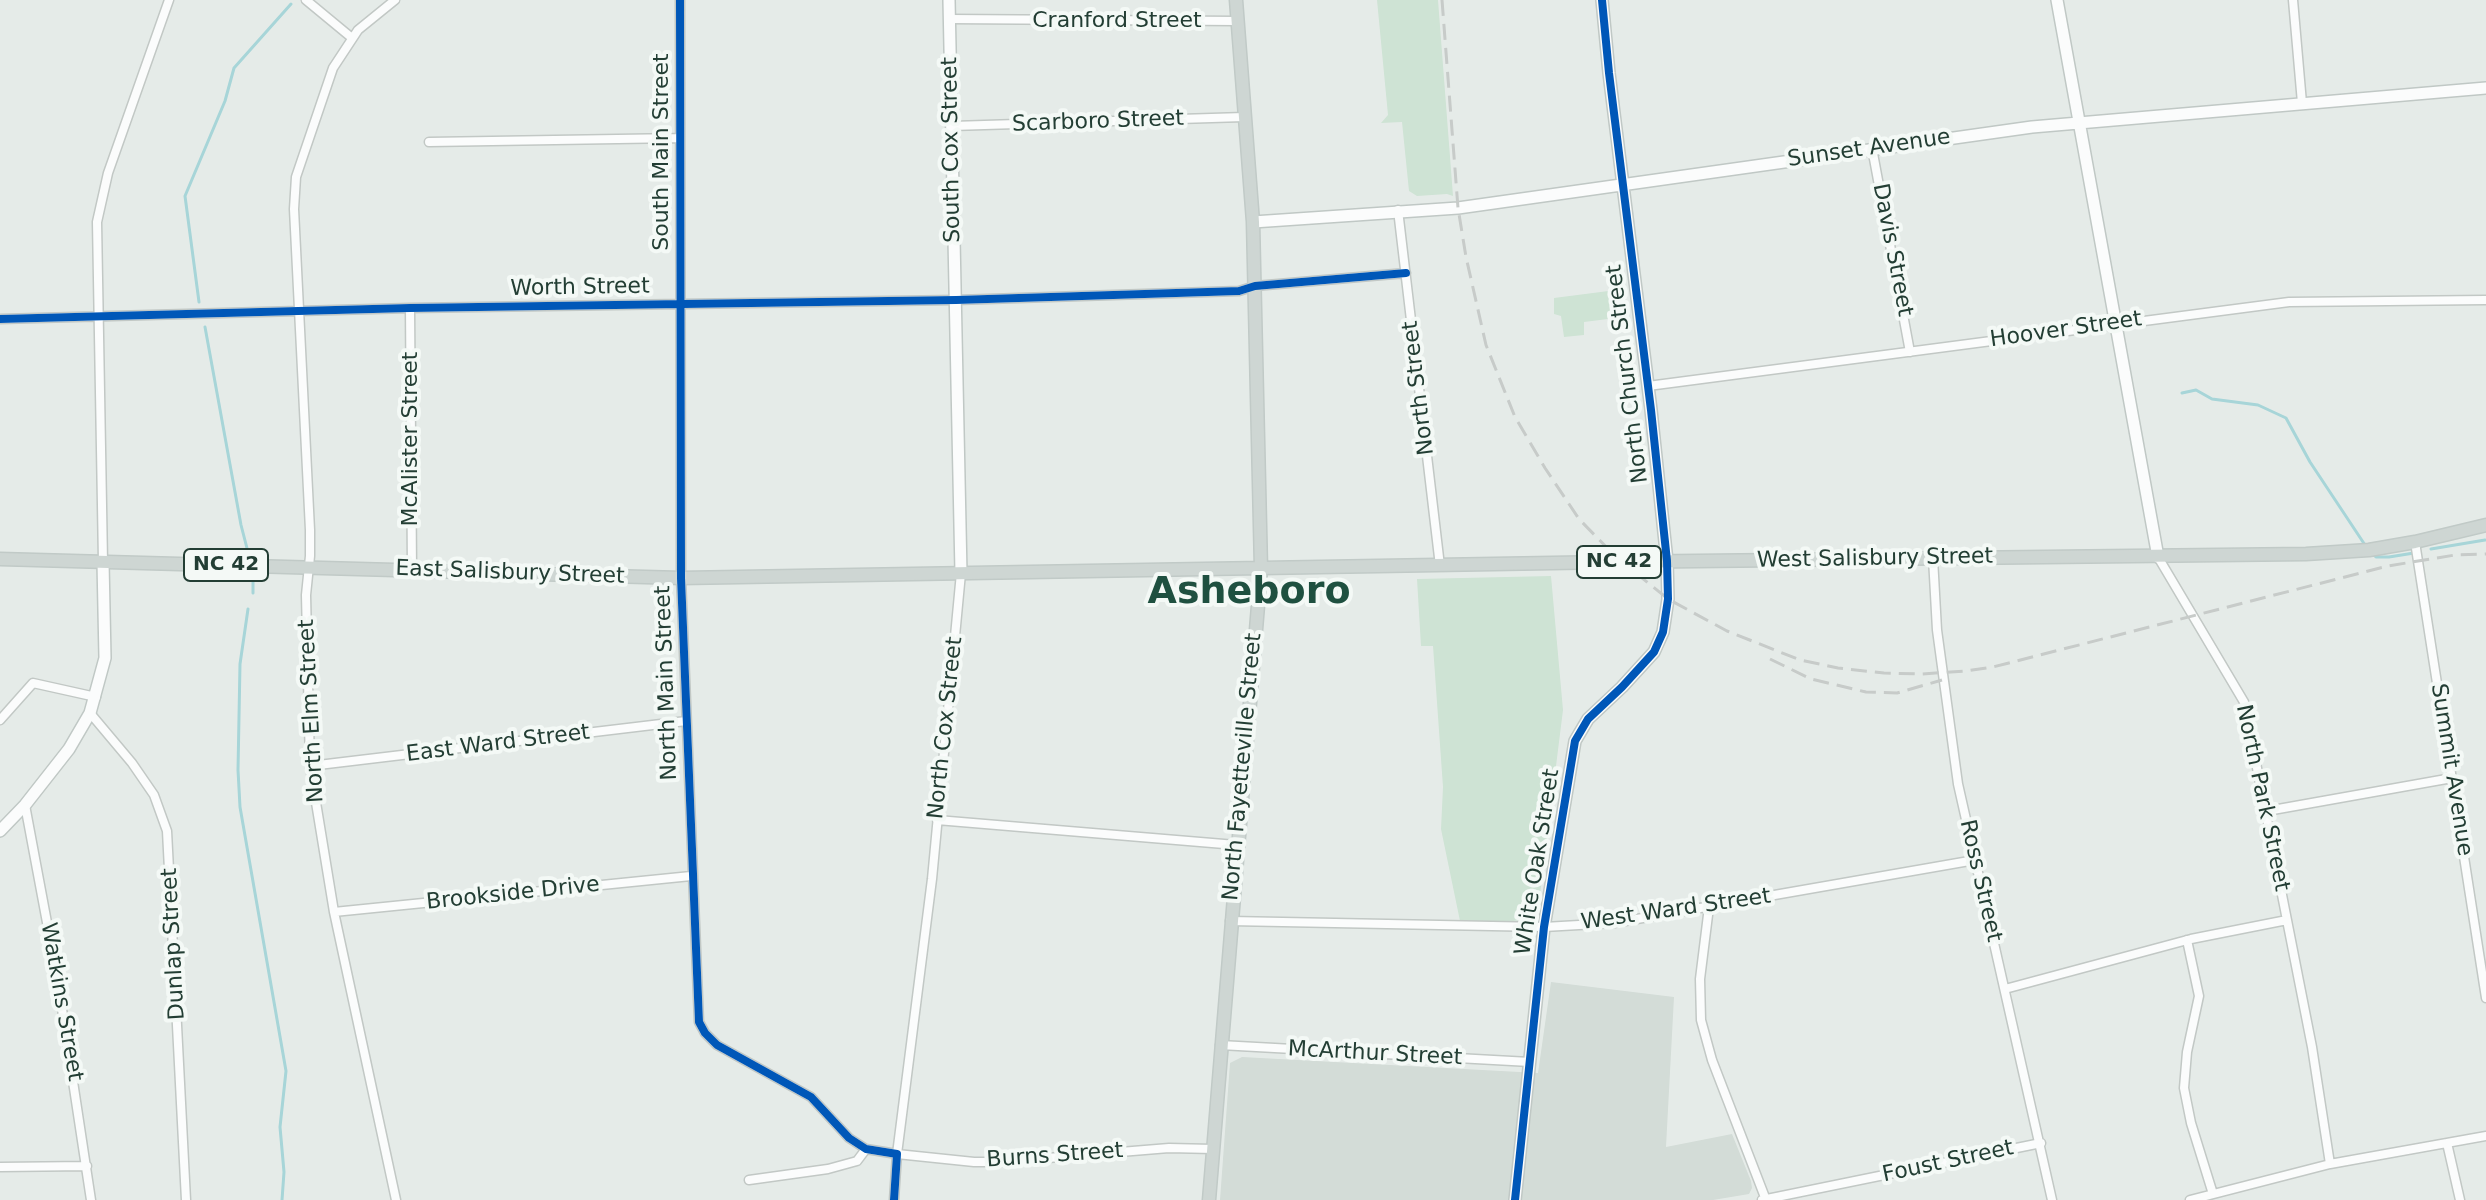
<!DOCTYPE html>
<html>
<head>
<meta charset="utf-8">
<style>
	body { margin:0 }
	canvas { display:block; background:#e5ebe8 }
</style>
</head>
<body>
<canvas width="2486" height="1200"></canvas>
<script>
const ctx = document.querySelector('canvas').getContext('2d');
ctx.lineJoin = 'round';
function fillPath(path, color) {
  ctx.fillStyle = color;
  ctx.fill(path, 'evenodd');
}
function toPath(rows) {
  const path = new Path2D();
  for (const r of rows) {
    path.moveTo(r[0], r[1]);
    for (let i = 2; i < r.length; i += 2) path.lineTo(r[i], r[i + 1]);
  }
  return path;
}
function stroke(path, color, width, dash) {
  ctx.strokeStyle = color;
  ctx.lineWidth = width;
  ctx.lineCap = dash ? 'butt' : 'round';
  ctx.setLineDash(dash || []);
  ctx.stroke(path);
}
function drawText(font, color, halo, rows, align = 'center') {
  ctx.font = font + ' "DejaVu Sans",sans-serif';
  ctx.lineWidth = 8;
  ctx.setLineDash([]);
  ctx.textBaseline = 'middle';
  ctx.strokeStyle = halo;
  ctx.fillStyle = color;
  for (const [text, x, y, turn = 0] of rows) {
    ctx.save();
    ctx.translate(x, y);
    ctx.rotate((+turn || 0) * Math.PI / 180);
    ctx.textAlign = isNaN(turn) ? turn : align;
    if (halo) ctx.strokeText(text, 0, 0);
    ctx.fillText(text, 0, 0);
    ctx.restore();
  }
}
const built = toPath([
	[1551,982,1674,997,1666,1147,1732,1134,1751,1181,1752,1188,1749,1194,1713,1200,1220,1200,1230,1063,1242,1057,1538,1073]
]);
const green = toPath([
	[1377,0,1438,0,1453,196,1447,194,1417,196,1409,191,1402,122,1381,123,1388,115],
	[1624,289,1630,328,1618,331,1616,318,1584,322,1584,335,1564,337,1561,316,1554,314,1554,298],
	[1551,576,1563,710,1537,918,1513,921,1460,921,1441,829,1443,787,1433,646,1421,646,1417,579]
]);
const stream = toPath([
	[199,302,185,196,225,101,234,68,291,4],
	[205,327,241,525,249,556],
	[2182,393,2196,390,2212,399,2258,405,2286,418,2310,462,2367,548],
	[2431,549,2485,540],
	[2372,553,2376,557,2389,557,2414,553],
	[253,593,253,580],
	[248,609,240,664,238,770,240,807,286,1071,280,1127,284,1172,282,1200]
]);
const street = toPath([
	[306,0,352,38],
	[395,0,358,30,333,68,296,177,294,209,310,530,310,556,306,595,310,766,334,912,396,1200],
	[680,0,681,578,699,1022,705,1033,717,1045,811,1097,849,1138,866,1149,897,1154,894,1200],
	[2293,0,2302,103],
	[949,19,1237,21],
	[952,126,1244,117],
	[429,142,680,138],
	[1872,148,1910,352],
	[1398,210,1440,566],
	[410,308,412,570],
	[0,319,410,308,956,300,1239,291,1255,286,1406,273],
	[1648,386,2289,302,2486,300],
	[2415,542,2486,998],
	[2158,557,2244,702,2312,1047,2330,1164],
	[1933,558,1937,630,1958,784,2052,1200],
	[103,562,97,222,108,173,169,0],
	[961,573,932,879,897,1154,974,1162,999,1162,1169,1148,1213,1149],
	[90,713,132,763,154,795,167,831,186,1200],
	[0,720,33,683,96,697],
	[310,766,686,721],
	[25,805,57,976,91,1200],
	[2267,811,2452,778],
	[937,820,1236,845],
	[1709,907,1700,979,1701,1020,1712,1060,1766,1200],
	[334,912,691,876],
	[1230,921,1544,927,1614,923,1975,860],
	[2187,940,2199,996,2187,1052,2184,1088,2191,1123,2213,1194],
	[2005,989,2191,939,2287,920],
	[1220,1045,1530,1062],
	[2447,1143,2460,1200],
	[0,1167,87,1166],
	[749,1180,828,1169,857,1161,866,1149],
	[1762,1200,2041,1143],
	[2190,1200,2330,1164,2486,1136]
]);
const secondary = toPath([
	[949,0,961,573],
	[2057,0,2158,557],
	[1253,222,1458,208,2032,127,2486,88],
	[0,831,25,805,69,749,90,713,105,658,103,562],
	[1515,1200,1544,927,1575,741,1588,719,1622,687,1654,652,1663,632,1668,599,1667,561,1651,410,1609,73,1602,0]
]);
const primary = toPath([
	[0,559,681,578,1610,562,2306,554,2369,550,2415,542,2486,525],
	[1209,1200,1261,569,1253,222,1236,0]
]);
const rail = toPath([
	[1442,0,1458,208,1466,257,1486,345,1515,417,1545,468,1579,519,1615,556,1668,599,1727,631,1800,660,1838,668,1884,673,1921,674,1966,671,1993,667,2388,566,2455,555,2486,554],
	[1770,659,1811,679,1866,692,1897,693,1942,680]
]);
const cycleway = toPath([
	[680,0,681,578,699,1022,705,1033,717,1045,811,1097,849,1138,866,1149,897,1154,894,1200],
	[0,319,410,308,956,300,1239,291,1255,286,1406,273],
	[1515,1200,1544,927,1575,741,1588,719,1622,687,1654,652,1663,632,1668,599,1667,561,1651,410,1609,73,1602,0]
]);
const shields = [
	[1619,562,84],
	[226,565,84]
];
const shieldNames = [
	["NC 42",1619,562],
	["NC 42",226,565]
];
const streetNames = [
	["Cranford Street",1117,21],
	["Scarboro Street",1098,122,-2],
	["Sunset Avenue",1869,149,-8],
	["South Cox Street",952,150,-91],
	["South Main Street",662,152,-90],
	["Davis Street",1892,250,79],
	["Worth Street",580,288,-1],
	["Hoover Street",2066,330,-8],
	["North Church Street",1628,374,-97],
	["North Street",1419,388,-97],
	["McAlister Street",411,439,-90],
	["West Salisbury Street",1875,559,-1],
	["East Salisbury Street",510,573,2],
	["North Main Street",667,683,-92],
	["North Elm Street",312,711,-93],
	["North Cox Street",946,728,-84],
	["East Ward Street",498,744,-7],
	["North Fayetteville Street",1243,767,-85],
	["Summit Avenue",2451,770,81],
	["North Park Street",2262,798,78],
	["White Oak Street",1538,862,-81],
	["Ross Street",1980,881,77],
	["Brookside Drive",513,894,-6],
	["West Ward Street",1676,910,-8],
	["Dunlap Street",174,944,-93],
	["Watkins Street",61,1002,80],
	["McArthur Street",1375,1054,3],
	["Burns Street",1055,1156,-4],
	["Foust Street",1948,1162,-12]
];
const townNames = [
	["Asheboro",1249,593]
];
fillPath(built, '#d3dcd7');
fillPath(green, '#cee3d4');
stroke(stream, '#a7d5d8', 3);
stroke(street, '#c2c8c5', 11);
stroke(secondary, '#c0c8c5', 14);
stroke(primary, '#c1cac7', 15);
stroke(street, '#fbfcfc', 8);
stroke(secondary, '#fbfcfc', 11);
stroke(primary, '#ced6d3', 12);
stroke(rail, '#c7cbc9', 3, [16, 8]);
stroke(cycleway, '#0057b8', 8);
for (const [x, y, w] of shields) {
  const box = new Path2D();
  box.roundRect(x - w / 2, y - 16, w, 32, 6);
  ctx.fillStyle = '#f4f9f6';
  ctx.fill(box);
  stroke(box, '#233e34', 2);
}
drawText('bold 20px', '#233e34', null, shieldNames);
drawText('22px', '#233e34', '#f4f9f6', streetNames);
drawText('bold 38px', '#1f5040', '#f4f9f6', townNames);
</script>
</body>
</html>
